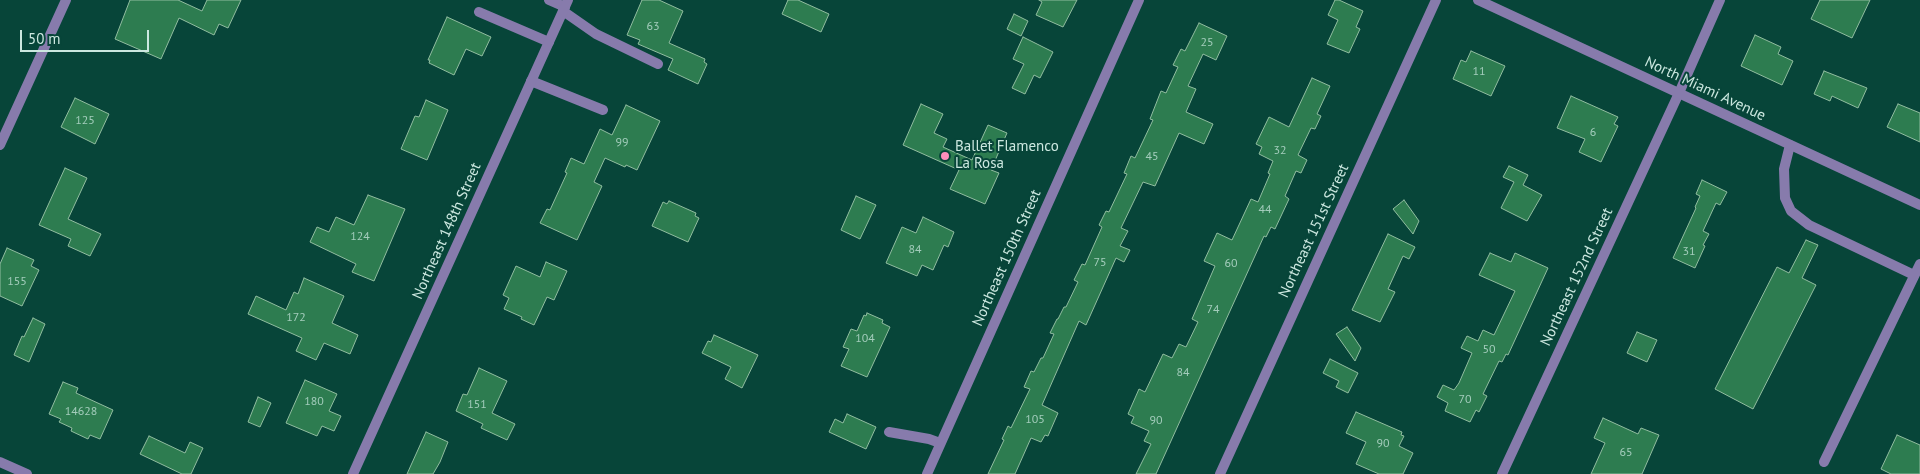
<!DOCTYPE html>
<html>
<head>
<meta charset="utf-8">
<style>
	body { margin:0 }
	#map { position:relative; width:1920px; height:474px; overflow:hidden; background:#074539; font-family:"PT Sans",sans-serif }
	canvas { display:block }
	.scale { position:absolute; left:20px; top:30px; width:129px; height:22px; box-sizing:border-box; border:2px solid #cce8e0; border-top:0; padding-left:6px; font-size:15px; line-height:18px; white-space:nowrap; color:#cce8e0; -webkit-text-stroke:4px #074539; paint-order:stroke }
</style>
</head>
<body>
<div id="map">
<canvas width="1920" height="474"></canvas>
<div class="scale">50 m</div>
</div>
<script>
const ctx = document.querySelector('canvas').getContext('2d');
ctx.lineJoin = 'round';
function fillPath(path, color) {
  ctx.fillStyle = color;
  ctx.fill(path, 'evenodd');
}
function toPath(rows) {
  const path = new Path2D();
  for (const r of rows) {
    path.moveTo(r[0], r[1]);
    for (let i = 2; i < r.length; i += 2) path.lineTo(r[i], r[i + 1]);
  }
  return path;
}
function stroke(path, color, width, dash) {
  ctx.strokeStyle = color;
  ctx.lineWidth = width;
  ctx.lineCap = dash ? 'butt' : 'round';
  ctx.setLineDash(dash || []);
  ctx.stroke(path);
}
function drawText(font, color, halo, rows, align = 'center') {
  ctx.font = font + ' "PT Sans",sans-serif';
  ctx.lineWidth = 4;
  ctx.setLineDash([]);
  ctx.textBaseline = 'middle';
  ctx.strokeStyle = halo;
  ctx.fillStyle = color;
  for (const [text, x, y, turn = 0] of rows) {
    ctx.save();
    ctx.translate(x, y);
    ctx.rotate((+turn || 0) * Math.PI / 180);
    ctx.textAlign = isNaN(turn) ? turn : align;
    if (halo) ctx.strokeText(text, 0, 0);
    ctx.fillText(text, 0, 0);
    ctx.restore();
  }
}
const building = toPath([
	[130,0,178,0,202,11,207,0,241,0,228,28,219,24,214,35,179,18,161,59,115,39,130,0],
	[642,0,659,0,683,11,669,43,705,59,704,62,707,64,698,84,668,70,673,59,638,44,640,40,627,35,642,0],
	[788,0,798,0,829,14,821,32,782,14,788,0],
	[1039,0,1077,0,1063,27,1036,15,1042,2,1039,0],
	[1335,0,1339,0,1363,11,1356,27,1360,29,1349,53,1327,44,1338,20,1328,15,1335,0],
	[1820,0,1870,0,1852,38,1811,19,1820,0],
	[1014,14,1028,21,1021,36,1007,29,1014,14],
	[447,17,491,37,482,56,466,49,454,75,429,63,430,60,428,60,447,17],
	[1199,23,1227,36,1216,60,1203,54,1188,86,1196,89,1186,112,1213,124,1204,144,1179,133,1155,186,1143,182,1121,228,1128,231,1120,246,1130,250,1124,262,1116,258,1086,325,1079,321,1042,405,1058,413,1048,436,1045,435,1041,442,1031,438,1015,474,988,474,1004,440,1002,439,1008,426,1011,428,1030,389,1024,387,1031,371,1034,372,1041,358,1043,358,1054,334,1050,333,1057,319,1058,319,1064,307,1066,307,1078,282,1074,280,1082,264,1085,265,1102,227,1099,225,1106,211,1109,212,1127,174,1124,173,1131,156,1135,158,1153,120,1150,119,1161,91,1166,93,1178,67,1173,65,1181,49,1185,51,1199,23],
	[1755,35,1781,47,1778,54,1793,61,1782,85,1741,66,1755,35],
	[1023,37,1053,52,1040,78,1034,75,1025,94,1012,88,1024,64,1013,59,1023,37],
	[1471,51,1505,66,1491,96,1453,79,1461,60,1466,62,1471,51],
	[1824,71,1867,88,1858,108,1832,96,1830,101,1814,94,1824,71],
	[1312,78,1330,86,1317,114,1321,116,1315,129,1311,128,1298,155,1307,160,1301,173,1296,171,1285,196,1289,199,1275,229,1271,227,1266,237,1264,236,1156,474,1136,474,1151,444,1144,441,1149,431,1131,423,1134,417,1128,414,1139,389,1145,392,1163,354,1172,358,1179,344,1186,347,1198,322,1192,319,1215,266,1204,261,1217,233,1232,240,1251,199,1258,202,1270,174,1268,173,1273,161,1259,154,1262,147,1256,144,1269,117,1289,127,1312,78],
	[1571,96,1618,117,1614,124,1618,126,1601,162,1579,152,1585,139,1557,128,1571,96],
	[75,98,109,114,95,144,61,127,75,98],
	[426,100,448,110,427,160,401,149,415,116,419,117,426,100],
	[921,104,943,114,934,133,947,139,943,147,972,160,988,125,1007,133,991,170,999,173,985,204,950,189,959,170,903,145,921,104],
	[1898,104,1920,113,1920,142,1887,127,1898,104],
	[626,105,660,121,637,170,626,165,625,167,605,158,594,182,602,186,577,240,540,223,547,209,550,210,567,173,565,172,571,158,584,164,600,129,612,135,626,105],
	[1509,166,1528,175,1523,185,1542,195,1527,221,1501,208,1514,182,1503,177,1509,166],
	[65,168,87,178,68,219,101,234,90,256,68,246,71,239,39,225,65,168],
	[1702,180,1727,192,1720,205,1716,203,1703,231,1709,234,1703,245,1705,246,1695,268,1673,258,1696,208,1695,207,1700,196,1696,194,1702,180],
	[368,195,405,209,374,281,352,272,356,264,310,242,317,227,329,232,336,217,354,225,368,195],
	[856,196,876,205,860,239,841,230,856,196],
	[1404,200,1419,221,1413,234,1393,209,1404,200],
	[669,201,696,213,695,216,699,218,688,242,652,226,663,202,667,204,669,201],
	[923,217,954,232,948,247,944,245,933,270,922,265,917,276,886,263,902,227,916,233,923,217],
	[1388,234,1415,247,1409,259,1403,256,1388,289,1395,292,1380,322,1352,310,1388,234],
	[1806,240,1818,245,1802,278,1816,285,1753,409,1715,389,1777,267,1789,273,1806,240],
	[7,248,34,260,31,266,39,270,22,306,0,296,0,264,7,248],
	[1490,253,1511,262,1515,253,1548,268,1508,355,1506,354,1502,362,1499,361,1483,394,1487,396,1479,412,1476,410,1470,422,1445,411,1448,403,1437,397,1443,385,1454,390,1459,383,1472,353,1461,348,1467,336,1478,341,1483,330,1494,335,1515,291,1479,275,1490,253],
	[546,262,567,271,554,300,547,297,534,325,521,319,522,317,504,309,509,298,503,295,516,266,540,277,546,262],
	[304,278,344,296,332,323,358,335,350,354,324,343,316,360,296,351,302,338,248,314,256,296,286,310,294,292,298,294,304,278],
	[867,313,883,320,882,323,890,327,867,377,841,366,849,349,843,347,851,329,857,331,864,315,866,316,867,313],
	[33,318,45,324,29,362,14,355,22,336,24,337,33,318],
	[1347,327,1361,348,1355,361,1336,334,1347,327],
	[1637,332,1657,340,1647,362,1627,353,1637,332],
	[714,335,758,355,742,388,725,379,731,367,702,353,708,341,711,342,714,335],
	[1330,359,1358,373,1348,393,1336,387,1339,381,1323,373,1330,359],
	[479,368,507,381,492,413,515,424,507,440,481,428,483,424,456,411,463,394,467,395,479,368],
	[305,380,337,394,329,411,341,416,334,431,322,426,317,436,286,423,305,380],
	[63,382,78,388,76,393,113,410,100,439,90,435,88,439,71,431,72,428,59,422,61,419,49,414,63,382],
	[258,397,271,403,260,427,248,422,258,397],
	[1356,412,1402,432,1401,435,1404,436,1399,446,1413,453,1403,474,1379,474,1356,464,1366,442,1346,433,1356,412],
	[847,414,876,427,866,449,829,432,835,419,843,423,847,414],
	[1603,418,1638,434,1641,428,1659,435,1642,474,1591,474,1605,443,1594,438,1603,418],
	[426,432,448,442,440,462,433,474,407,474,426,432],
	[1897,435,1920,445,1920,474,1891,474,1881,469,1897,435],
	[149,436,185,453,190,442,203,448,191,474,182,474,140,454,149,436]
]);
const service = toPath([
	[549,0,565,7],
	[563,11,596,34,658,64],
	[479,12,549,42],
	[531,81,603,110],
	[1790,145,1784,169,1785,198,1791,211,1809,225,1914,275],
	[889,432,929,439,940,443],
	[1824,462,1920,264]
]);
const minor = toPath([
	[0,145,66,0],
	[353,474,568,0],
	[927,474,1139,0],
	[1220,474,1436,0],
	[1502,474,1679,93,1720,0]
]);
const tertiary = toPath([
	[1478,0,1920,205],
	[0,462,27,474]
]);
const markers = [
	[945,156,5,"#fe8ebb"]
];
const numberNames = [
	["63",653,27],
	["25",1207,43],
	["11",1479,72],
	["125",85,121],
	["6",1593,133],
	["99",622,143],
	["32",1280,151],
	["45",1152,157],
	["44",1265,210],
	["124",360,237],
	["84",915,250],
	["31",1689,252],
	["75",1100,263],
	["60",1231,264],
	["155",17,282],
	["74",1213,310],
	["172",296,318],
	["104",865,339],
	["50",1489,350],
	["84",1183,373],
	["70",1465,400],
	["180",314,402],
	["151",477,405],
	["14628",81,412],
	["105",1035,420],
	["90",1156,421],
	["90",1383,444],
	["65",1626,453]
];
const streetNames = [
	["North Miami Avenue",1705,89,25],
	["Northeast 148th Street",447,231,-66],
	["Northeast 151st Street",1314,231,-65],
	["Northeast 150th Street",1007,258,-66],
	["Northeast 152nd Street",1577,277,-65]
];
const poiNames = [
	["Ballet Flamenco",955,147],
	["La Rosa",955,164]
];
fillPath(building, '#2d7c50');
stroke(building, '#91bda0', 1);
stroke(service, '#877bac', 10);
stroke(minor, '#877bac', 10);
stroke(tertiary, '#877bac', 10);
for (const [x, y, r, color] of markers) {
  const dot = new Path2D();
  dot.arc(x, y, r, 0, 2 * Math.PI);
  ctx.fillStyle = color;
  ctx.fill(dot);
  stroke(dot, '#074539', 2);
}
drawText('12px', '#a4cdbc', null, numberNames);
drawText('15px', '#cce8e0', '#074539', streetNames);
drawText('15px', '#cce8e0', '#074539', poiNames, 'left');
</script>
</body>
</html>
